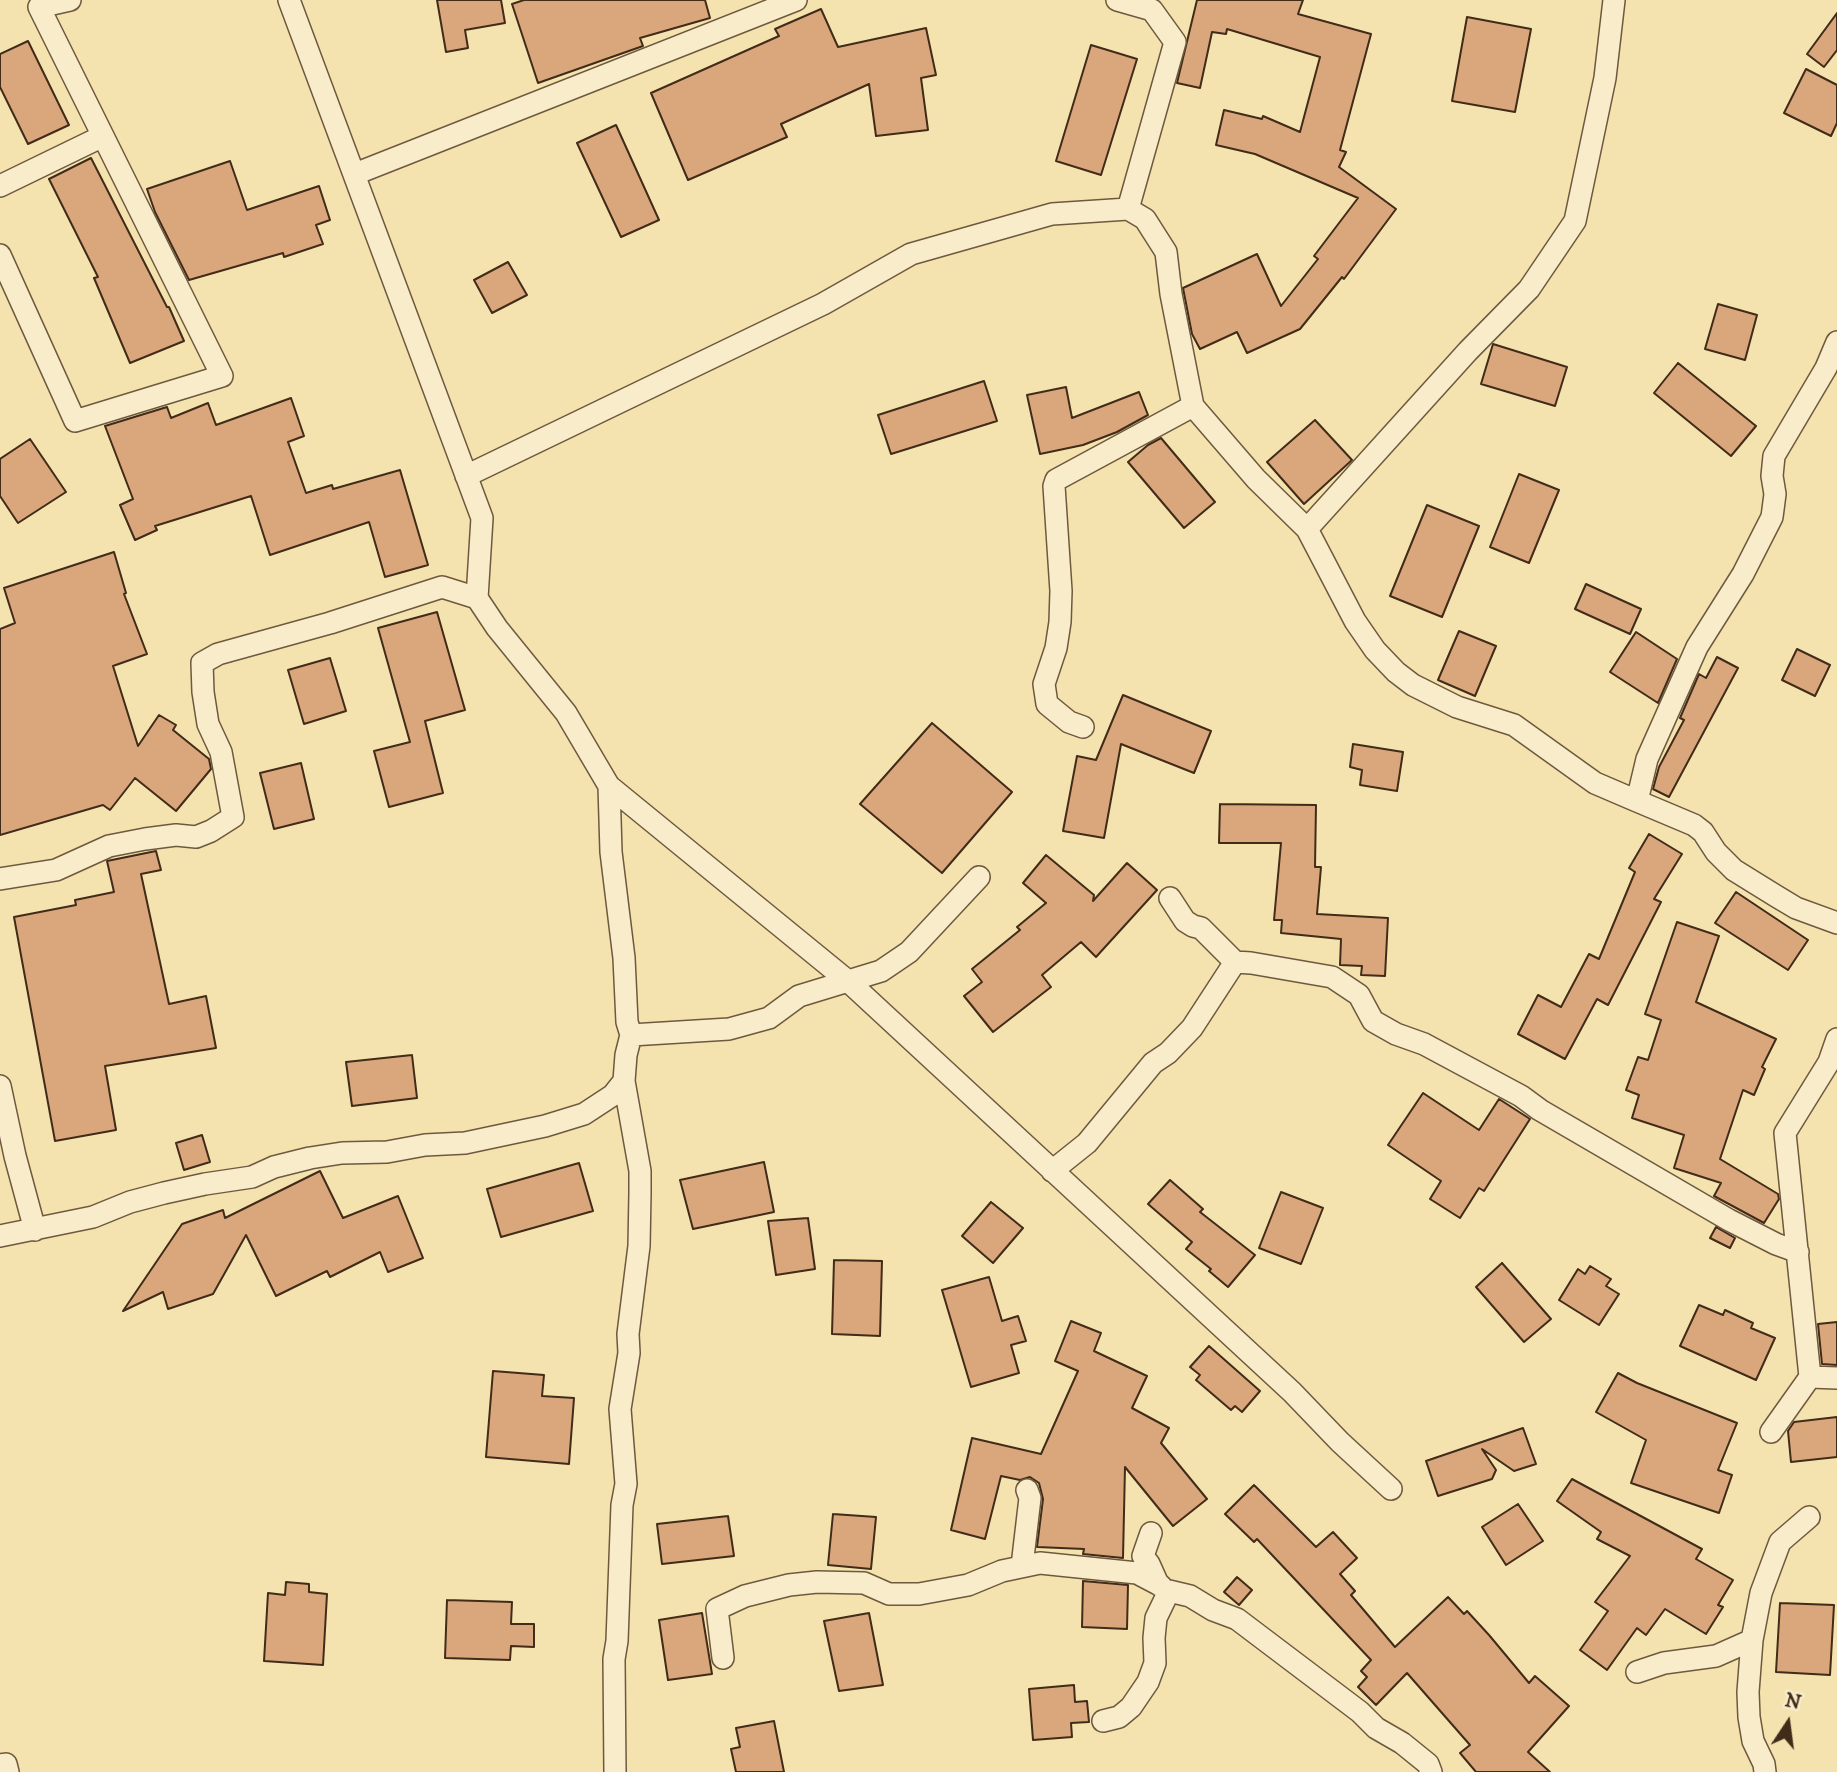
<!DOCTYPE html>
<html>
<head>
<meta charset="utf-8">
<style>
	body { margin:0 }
	#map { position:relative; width:1837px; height:1772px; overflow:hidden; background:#f4e2af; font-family:"IM FELL DW Pica",serif }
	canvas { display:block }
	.north { position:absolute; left:1753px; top:1688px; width:70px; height:70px; -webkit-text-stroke:5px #f8eccb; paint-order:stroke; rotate:13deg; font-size:19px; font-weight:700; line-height:28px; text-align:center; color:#412b19 }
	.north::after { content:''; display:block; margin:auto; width:24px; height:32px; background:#412b19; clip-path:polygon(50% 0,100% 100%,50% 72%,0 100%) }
</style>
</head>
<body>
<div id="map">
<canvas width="1837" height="1772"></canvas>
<div class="north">N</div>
</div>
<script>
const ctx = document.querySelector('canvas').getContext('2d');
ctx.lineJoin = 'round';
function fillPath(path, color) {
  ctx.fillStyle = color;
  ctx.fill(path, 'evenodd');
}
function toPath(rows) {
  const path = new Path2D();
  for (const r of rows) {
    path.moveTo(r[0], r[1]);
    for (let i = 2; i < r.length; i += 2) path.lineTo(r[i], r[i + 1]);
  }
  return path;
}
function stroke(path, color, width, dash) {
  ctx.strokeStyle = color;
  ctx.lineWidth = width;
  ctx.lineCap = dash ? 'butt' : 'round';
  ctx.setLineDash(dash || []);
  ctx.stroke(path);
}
const building = toPath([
	[437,0,501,0,505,23,465,30,468,48,446,52,437,0],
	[524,0,705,0,710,18,640,38,643,46,538,83,512,4,524,0],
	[1197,0,1303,0,1298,14,1371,34,1340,150,1346,152,1339,167,1396,209,1344,279,1342,277,1300,329,1247,353,1237,332,1200,349,1192,334,1183,288,1257,254,1281,306,1318,259,1314,256,1358,198,1255,154,1216,145,1224,110,1262,119,1263,116,1300,132,1320,57,1227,29,1226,34,1212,32,1200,88,1177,83,1197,0],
	[821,9,838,47,926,28,936,75,921,78,928,130,876,136,869,84,781,124,787,137,688,180,651,93,779,36,775,29,821,9],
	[1837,13,1837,50,1824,67,1807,54,1837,13],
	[1467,17,1531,29,1515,112,1452,101,1467,17],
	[28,41,69,125,28,144,0,87,0,54,28,41],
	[1091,45,1137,59,1101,175,1056,161,1091,45],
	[1806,69,1837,85,1837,123,1831,136,1784,113,1806,69],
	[616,125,659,220,621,237,577,143,616,125],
	[91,158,167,307,169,307,184,341,130,363,94,278,98,277,49,179,91,158],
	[230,161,247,210,319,186,330,220,316,225,323,244,284,257,283,253,189,280,155,212,147,189,230,161],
	[508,262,527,295,492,313,474,280,508,262],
	[1718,304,1757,315,1745,360,1705,349,1718,304],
	[1493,344,1567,367,1555,406,1481,384,1493,344],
	[1678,363,1756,426,1731,456,1654,393,1678,363],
	[984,381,997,421,891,454,878,415,984,381],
	[1066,387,1072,418,1139,392,1148,415,1117,432,1083,445,1040,454,1027,395,1066,387],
	[291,398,304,436,288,442,306,493,332,485,333,489,400,470,428,565,385,577,369,522,270,555,251,496,155,526,157,530,135,540,120,505,133,499,105,426,167,407,171,418,208,403,216,425,291,398],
	[1315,420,1352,460,1304,504,1267,462,1315,420],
	[1161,438,1215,502,1184,528,1128,462,1148,445,1161,438],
	[30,439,66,492,18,523,0,496,0,459,30,439],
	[1519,474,1559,490,1529,563,1490,547,1519,474],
	[1427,505,1479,526,1442,617,1390,596,1427,505],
	[114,552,126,593,124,594,147,654,113,666,138,746,159,715,176,725,173,730,209,759,211,769,176,811,135,778,110,810,103,805,0,835,0,629,15,623,4,588,114,552],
	[1586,584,1641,609,1630,634,1575,609,1586,584],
	[437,612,465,710,425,721,443,793,389,807,374,751,410,742,378,628,437,612],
	[1459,631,1496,646,1475,696,1438,680,1459,631],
	[1636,632,1677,659,1658,703,1610,672,1636,632],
	[1797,649,1830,665,1815,696,1782,680,1797,649],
	[1717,657,1738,668,1669,797,1653,789,1659,767,1684,720,1680,718,1699,674,1706,678,1717,657],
	[330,658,346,711,304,724,288,670,330,658],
	[1123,695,1211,731,1194,773,1121,744,1104,838,1063,831,1077,756,1096,760,1123,695],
	[932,723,1012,792,942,873,860,804,932,723],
	[1353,744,1403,752,1397,791,1360,785,1362,770,1350,767,1353,744],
	[301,763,314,819,274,829,260,773,301,763],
	[1220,804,1316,805,1315,867,1321,867,1317,914,1388,918,1385,976,1361,975,1362,966,1340,965,1341,939,1281,933,1282,920,1274,920,1281,843,1219,843,1220,804],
	[1649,834,1682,854,1654,899,1661,902,1608,1005,1597,999,1565,1059,1518,1034,1538,995,1561,1007,1589,954,1599,959,1635,872,1629,868,1649,834],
	[156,851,161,870,141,874,169,1004,206,996,216,1048,105,1066,116,1130,55,1141,14,917,76,905,75,900,114,892,107,861,156,851],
	[1046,855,1094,895,1093,901,1127,863,1157,890,1096,957,1081,942,1042,975,1051,987,993,1032,964,996,982,982,972,969,1020,930,1017,927,1046,903,1023,883,1046,855],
	[1736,892,1808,940,1788,970,1715,923,1736,892],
	[1677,922,1719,936,1696,1002,1776,1039,1762,1067,1765,1069,1754,1095,1743,1090,1720,1159,1778,1194,1779,1199,1764,1223,1714,1196,1721,1183,1674,1168,1684,1135,1632,1118,1639,1095,1626,1090,1638,1057,1648,1060,1661,1020,1645,1014,1677,922],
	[412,1055,417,1098,352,1106,346,1062,412,1055],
	[1423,1093,1479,1130,1499,1099,1530,1119,1484,1191,1479,1188,1460,1218,1430,1199,1441,1181,1388,1145,1423,1093],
	[202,1135,210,1162,184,1170,176,1143,202,1135],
	[764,1162,774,1212,693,1229,680,1180,764,1162],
	[579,1163,593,1211,501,1237,487,1189,579,1163],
	[320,1171,343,1218,398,1196,423,1258,388,1272,380,1252,330,1277,327,1271,276,1296,246,1235,213,1294,168,1309,163,1292,123,1311,182,1224,223,1210,225,1218,320,1171],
	[1170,1180,1203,1209,1200,1212,1255,1255,1228,1287,1209,1271,1211,1269,1186,1249,1192,1242,1148,1204,1170,1180],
	[1281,1192,1323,1208,1301,1264,1259,1248,1281,1192],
	[991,1202,1023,1228,993,1263,962,1236,991,1202],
	[808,1218,815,1269,776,1275,768,1221,808,1218],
	[1716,1227,1735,1238,1730,1248,1710,1238,1716,1227],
	[834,1260,882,1261,880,1336,832,1334,834,1260],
	[1502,1263,1551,1319,1524,1342,1476,1287,1502,1263],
	[1590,1266,1611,1279,1606,1286,1619,1294,1599,1325,1559,1300,1578,1269,1585,1274,1590,1266],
	[989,1277,1002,1321,1018,1316,1026,1341,1011,1345,1019,1373,971,1387,942,1290,989,1277],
	[1699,1305,1723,1315,1725,1310,1753,1323,1751,1328,1775,1338,1756,1380,1680,1346,1699,1305],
	[1071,1321,1101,1333,1094,1351,1147,1376,1132,1408,1169,1428,1161,1443,1207,1499,1173,1526,1125,1467,1123,1558,1083,1554,1084,1549,1037,1547,1043,1499,1039,1483,1030,1477,1020,1480,1001,1476,985,1539,951,1530,972,1438,1041,1454,1078,1371,1055,1361,1071,1321],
	[1837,1322,1837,1365,1822,1364,1818,1324,1837,1322],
	[1209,1346,1260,1391,1242,1412,1235,1406,1231,1410,1196,1380,1200,1375,1190,1367,1209,1346],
	[493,1371,544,1375,542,1396,574,1398,569,1464,486,1457,493,1371],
	[1618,1373,1637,1383,1737,1423,1718,1470,1732,1475,1719,1513,1631,1483,1646,1440,1596,1412,1618,1373],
	[1837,1417,1837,1457,1791,1462,1788,1431,1794,1422,1837,1417],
	[1523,1428,1536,1464,1514,1471,1482,1449,1496,1470,1492,1479,1438,1496,1426,1461,1523,1428],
	[1572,1479,1702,1549,1696,1559,1733,1580,1718,1605,1723,1607,1706,1634,1665,1609,1646,1635,1637,1628,1607,1670,1580,1650,1608,1611,1595,1602,1630,1556,1597,1539,1601,1532,1557,1501,1572,1479],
	[1254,1485,1316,1547,1333,1532,1357,1558,1340,1574,1355,1591,1351,1595,1395,1647,1448,1597,1464,1614,1467,1611,1489,1635,1529,1683,1535,1676,1569,1706,1528,1752,1550,1772,1476,1772,1460,1753,1470,1745,1407,1673,1376,1705,1358,1687,1367,1677,1361,1671,1371,1660,1257,1539,1254,1542,1225,1514,1254,1485],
	[1518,1504,1543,1541,1506,1565,1482,1527,1518,1504],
	[833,1514,876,1517,871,1569,828,1565,833,1514],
	[728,1516,734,1556,662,1564,657,1524,728,1516],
	[1237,1577,1252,1590,1239,1605,1224,1592,1237,1577],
	[1083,1581,1128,1585,1127,1629,1082,1627,1083,1581],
	[286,1582,309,1584,309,1592,327,1594,323,1665,264,1661,268,1593,285,1595,286,1582],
	[447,1600,512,1602,511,1624,534,1624,534,1647,511,1646,510,1660,445,1658,447,1600],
	[1780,1603,1834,1605,1830,1675,1776,1672,1780,1603],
	[702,1613,712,1674,668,1680,659,1620,702,1613],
	[869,1613,883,1685,839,1691,824,1621,869,1613],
	[1074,1685,1075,1702,1087,1701,1089,1722,1071,1723,1072,1737,1033,1740,1029,1689,1074,1685],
	[774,1721,784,1772,736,1772,731,1749,740,1747,736,1728,774,1721]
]);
const street = toPath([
	[289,0,482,518,477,598],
	[1117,0,1152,10,1175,42,1128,209],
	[355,174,796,0],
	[0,186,103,136],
	[0,255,75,421,222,376,39,7,70,0],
	[1837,342,1826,368,1774,456,1772,476,1775,494,1772,517,1743,574,1697,647,1647,759,1637,801,1694,825,1703,832,1716,852,1734,870,1776,896,1796,908,1837,923],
	[466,476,823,304,911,254,1052,214,1128,209,1145,219,1166,252,1171,294,1193,406,1256,479,1307,529,1468,351,1529,289,1575,221,1605,78,1614,0],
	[1307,529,1355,621,1375,650,1396,672,1413,685,1457,707,1514,725,1595,783,1637,801],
	[1083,727,1069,722,1047,704,1044,684,1056,648,1060,622,1061,591,1054,486,1056,480,1193,406],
	[609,786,849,982,1292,1392,1340,1442,1391,1489],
	[0,879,56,870,109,846,145,839,176,835,196,837,211,831,233,817,221,752,208,724,203,692,202,663,218,654,330,623,442,587,477,598,497,628,566,713,609,786,611,852,624,958,627,1022,631,1035,626,1055,624,1081,613,1095,584,1114,545,1126,465,1143,425,1145,387,1152,342,1153,310,1158,274,1167,252,1177,205,1184,164,1193,130,1202,93,1217,0,1236],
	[1170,898,1185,921,1193,926,1201,928,1235,962],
	[631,1035,729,1029,769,1018,799,996,881,971,909,952,979,877],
	[0,1086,15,1156,35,1230],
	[1052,1171,1087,1143,1153,1063,1168,1053,1192,1028,1235,962,1251,963,1332,977,1359,995,1373,1021,1396,1034,1424,1044,1521,1096,1540,1110,1729,1220,1776,1244,1798,1252],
	[1810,1377,1837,1378],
	[1771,1432,1810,1377,1785,1133,1829,1062,1837,1039],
	[1151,1533,1143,1556,1149,1564,1158,1584,1161,1586],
	[1022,1566,1030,1498,1027,1490],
	[723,1658,717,1609,745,1596,789,1585,817,1582,864,1583,889,1594,919,1594,968,1585,1002,1571,1040,1563,1137,1573,1158,1584],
	[1637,1672,1664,1663,1716,1656,1752,1640],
	[1103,1721,1119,1717,1131,1707,1148,1682,1155,1663,1154,1638,1156,1618,1169,1591,1190,1596,1213,1610,1237,1619,1360,1712,1376,1728,1402,1743,1428,1764,1431,1772],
	[0,1765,6,1764,8,1772],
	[615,1772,614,1659,617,1641,622,1505,626,1484,620,1409,629,1353,628,1334,639,1246,640,1193,640,1171,624,1081],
	[1765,1772,1764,1764,1753,1741,1749,1717,1748,1692,1752,1640,1761,1593,1780,1542,1809,1517]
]);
fillPath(building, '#daa67b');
stroke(building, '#412b19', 2);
stroke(street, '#6e593e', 24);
stroke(street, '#f8eccb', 21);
</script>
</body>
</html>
